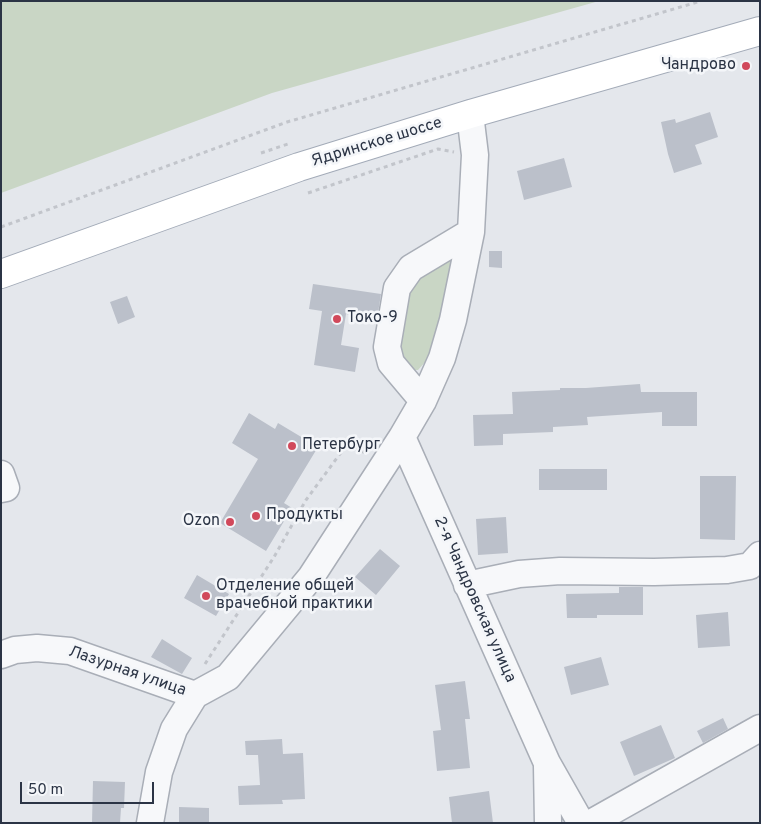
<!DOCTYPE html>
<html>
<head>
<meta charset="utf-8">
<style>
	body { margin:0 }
	#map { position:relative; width:761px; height:824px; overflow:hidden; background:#e4e7ec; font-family:Overpass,sans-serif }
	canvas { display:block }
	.frame { position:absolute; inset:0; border:2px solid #2b3445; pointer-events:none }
	.scale { position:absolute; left:20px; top:782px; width:134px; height:22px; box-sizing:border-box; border:2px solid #2b3445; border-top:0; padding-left:6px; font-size:15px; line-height:18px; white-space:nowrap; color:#2b3445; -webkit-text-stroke:4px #f4f6f9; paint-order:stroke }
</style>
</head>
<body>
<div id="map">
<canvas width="761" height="824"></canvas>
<div class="frame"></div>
<div class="scale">50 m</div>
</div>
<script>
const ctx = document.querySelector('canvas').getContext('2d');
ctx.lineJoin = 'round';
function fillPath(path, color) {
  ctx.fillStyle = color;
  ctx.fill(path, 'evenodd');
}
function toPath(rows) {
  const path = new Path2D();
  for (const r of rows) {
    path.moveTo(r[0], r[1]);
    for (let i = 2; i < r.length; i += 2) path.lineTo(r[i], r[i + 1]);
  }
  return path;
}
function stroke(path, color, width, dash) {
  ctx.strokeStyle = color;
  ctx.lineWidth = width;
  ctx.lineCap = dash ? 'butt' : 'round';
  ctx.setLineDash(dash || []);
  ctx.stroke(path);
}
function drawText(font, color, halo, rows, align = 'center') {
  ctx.font = font + ' Overpass,sans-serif';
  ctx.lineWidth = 5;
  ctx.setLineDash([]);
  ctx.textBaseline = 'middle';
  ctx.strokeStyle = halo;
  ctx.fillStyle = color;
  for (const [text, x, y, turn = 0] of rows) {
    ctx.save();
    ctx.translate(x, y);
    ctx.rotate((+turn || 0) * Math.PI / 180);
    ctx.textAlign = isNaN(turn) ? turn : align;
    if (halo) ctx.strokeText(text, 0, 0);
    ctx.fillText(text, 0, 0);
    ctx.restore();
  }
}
const green = toPath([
	[1,1,599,1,272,93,1,193],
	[448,256,453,265,435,351,418,370,409,370,399,349,410,282]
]);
const building = toPath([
	[710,112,718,137,695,145,702,164,674,173,668,154,661,122,675,119,676,123],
	[564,158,572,187,524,200,517,171],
	[489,251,502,251,502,268,489,267],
	[313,284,381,294,377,319,346,314,341,345,359,348,355,372,314,365,322,311,309,309],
	[127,296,135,317,118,324,110,302],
	[640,384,641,392,697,392,697,426,662,426,662,412,587,417,588,425,553,427,553,432,503,434,503,445,474,446,473,415,513,414,512,392,560,390,560,388,586,388],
	[249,413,275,429,278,423,318,447,284,503,292,508,266,551,220,523,258,459,232,443],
	[539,469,607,469,607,490,539,490],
	[700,476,736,476,735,540,700,539],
	[506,517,508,553,478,555,476,519],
	[380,549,400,566,376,595,355,577],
	[197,575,229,594,216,616,184,598],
	[619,587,643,587,643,615,597,615,597,618,567,618,566,594,619,593],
	[728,612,730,646,698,648,696,615],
	[162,639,192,658,182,674,151,657],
	[601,657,609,685,571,695,564,667],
	[465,681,470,719,465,719,470,768,437,771,433,731,441,730,435,685],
	[723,718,728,729,703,743,697,731],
	[661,725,675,758,634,776,620,742],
	[282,739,283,754,303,753,305,799,282,800,283,804,239,805,238,786,260,785,258,755,246,755,245,741],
	[93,781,125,782,124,808,121,808,120,823,92,823],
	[489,791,493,823,452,823,449,797],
	[179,807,209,808,209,823,179,823]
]);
const path = toPath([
	[261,153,291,143],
	[308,193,438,149,454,152],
	[1,227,287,122,701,1],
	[205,664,274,557,306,500,348,443,365,453]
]);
const minor = toPath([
	[423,401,391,363,387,347,397,288,411,268,471,232],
	[402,437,547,763,581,823],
	[1,474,6,488,1,489],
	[467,585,519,574,560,571,654,572,727,570,750,566,760,555],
	[1,655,15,650,37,648,70,651,195,695],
	[547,766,548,823],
	[150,823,159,772,174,729,195,695,228,677,311,577,402,437,423,401,442,358,453,320,471,232,475,155,470,114],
	[591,823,760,728]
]);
const major = toPath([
	[1,274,299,167,470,114,760,31]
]);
const markers = [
	[746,66,5,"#d1495b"],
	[337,319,5,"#d1495b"],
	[292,446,5,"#d1495b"],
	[256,516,5,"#d1495b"],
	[230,522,5,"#d1495b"],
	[206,596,5,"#d1495b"]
];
const poiNames = [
	["Чандрово",736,66,"right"],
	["Токо-9",347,319],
	["Петербург",302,446],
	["Продукты",266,516],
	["Ozon",220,522,"right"],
	["Отделение общей",216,587],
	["врачебной практики",216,605]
];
const streetNames = [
	["Ядринское шоссе",377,143,-17],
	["2-я Чандровская улица",474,600,66],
	["Лазурная улица",127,672,19]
];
fillPath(green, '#c9d6c5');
fillPath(building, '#bbc0ca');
stroke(minor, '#a9aeb7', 29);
stroke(major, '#a3abb8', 30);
stroke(path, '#c2c5cb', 3, [4, 4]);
stroke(minor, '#f7f8fa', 26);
stroke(major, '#fff', 28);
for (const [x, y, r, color] of markers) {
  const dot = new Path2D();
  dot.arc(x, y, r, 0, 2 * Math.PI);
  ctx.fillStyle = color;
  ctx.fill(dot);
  stroke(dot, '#f4f6f9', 2);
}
drawText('16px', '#2b3445', '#f4f6f9', poiNames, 'left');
drawText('16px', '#2b3445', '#f4f6f9', streetNames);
</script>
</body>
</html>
